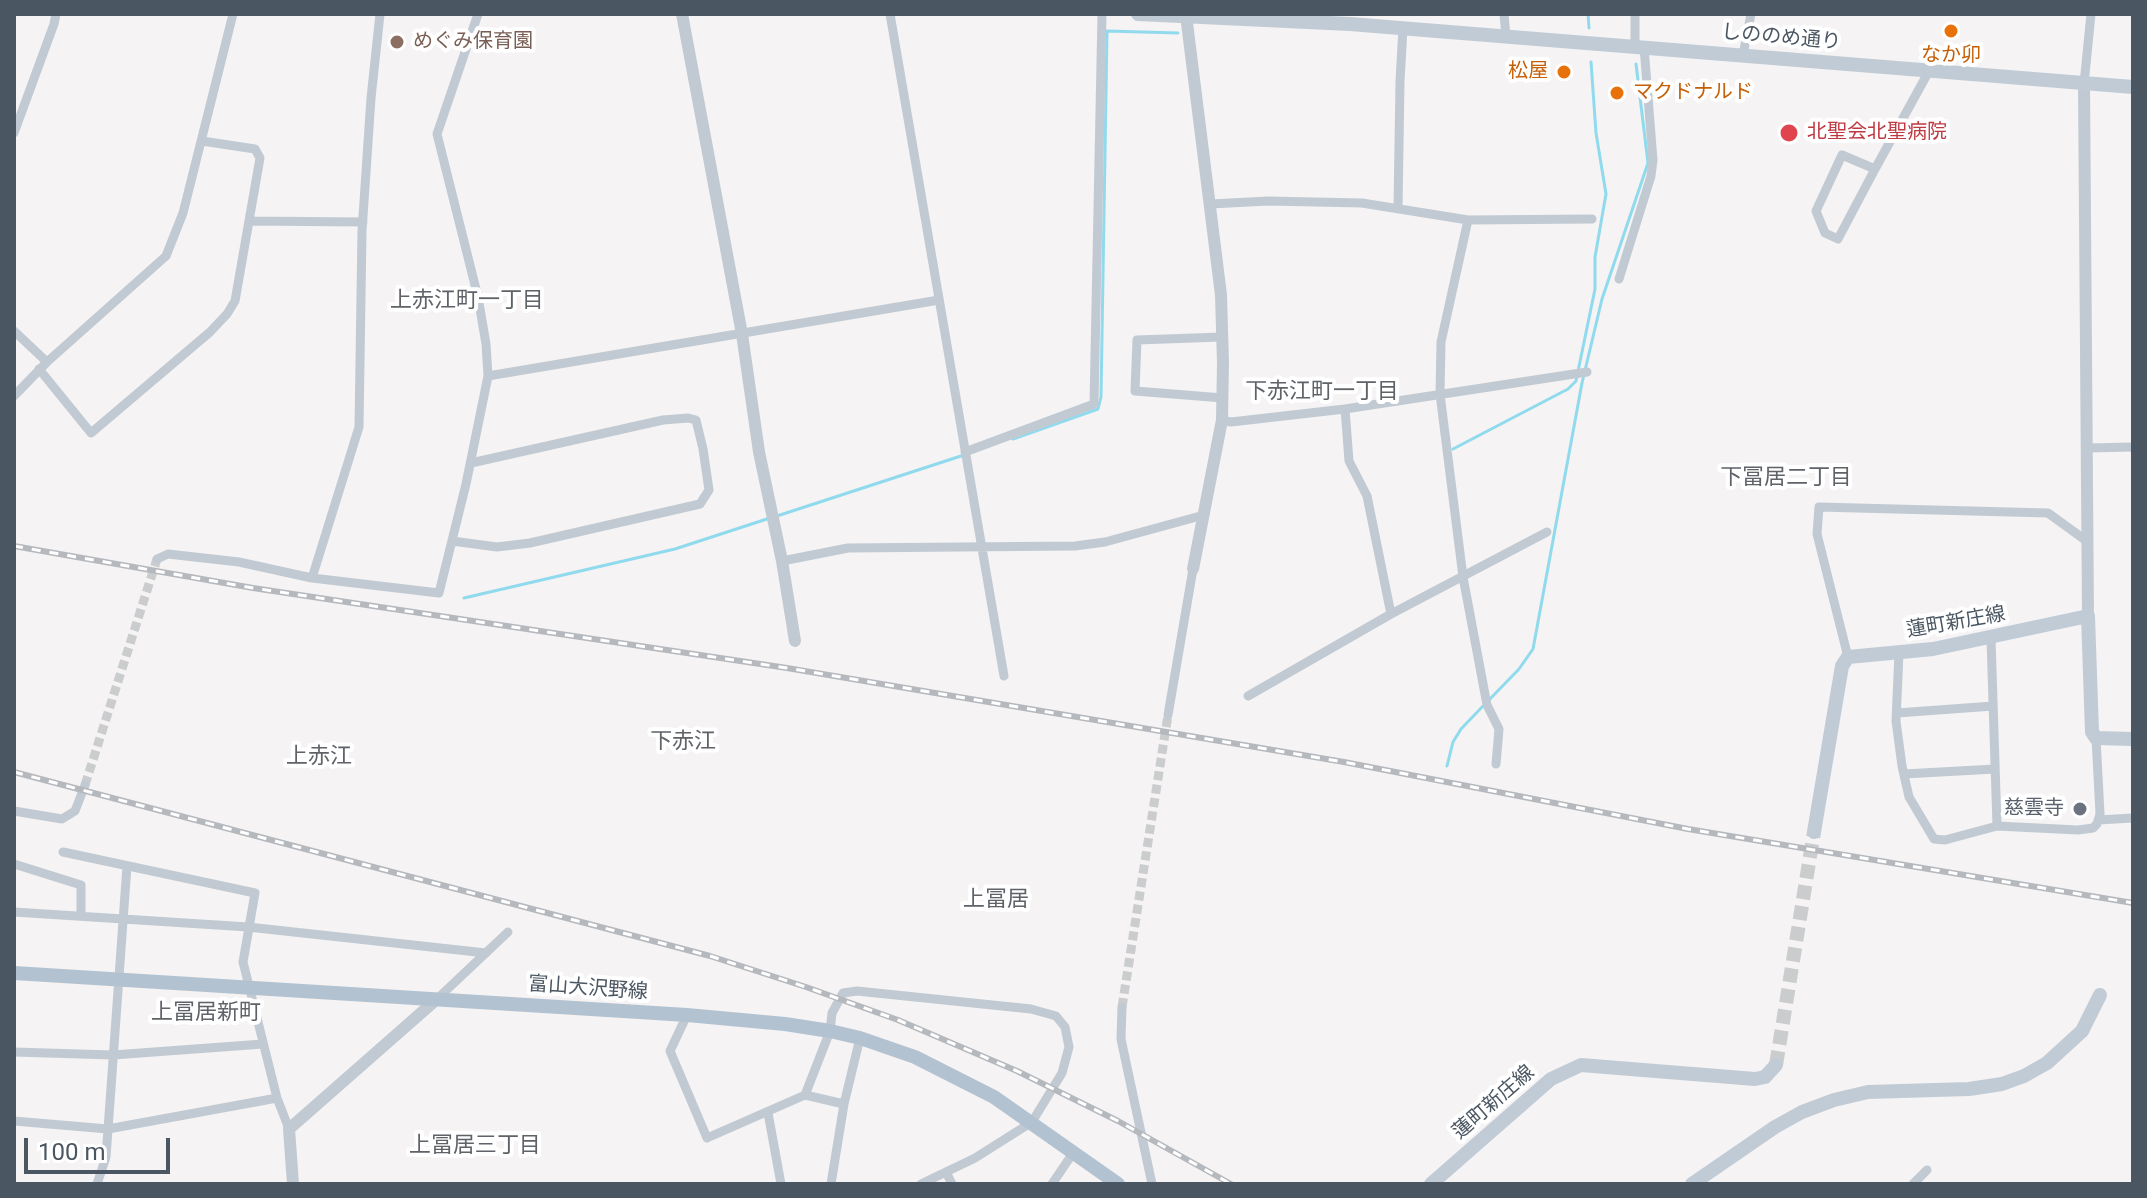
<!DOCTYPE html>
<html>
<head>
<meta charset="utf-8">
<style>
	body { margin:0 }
	#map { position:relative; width:2147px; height:1198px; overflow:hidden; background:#f5f3f3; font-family:Roboto,sans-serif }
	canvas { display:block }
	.frame { position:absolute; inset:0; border:16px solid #4a5661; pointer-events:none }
	.scale { position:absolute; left:24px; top:1138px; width:146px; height:36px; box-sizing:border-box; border:4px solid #4a5661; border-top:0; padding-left:10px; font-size:24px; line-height:28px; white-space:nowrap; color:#4a5661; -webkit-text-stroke:6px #fff; paint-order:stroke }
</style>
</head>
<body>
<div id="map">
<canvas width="2147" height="1198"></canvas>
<div class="frame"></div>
<div class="scale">100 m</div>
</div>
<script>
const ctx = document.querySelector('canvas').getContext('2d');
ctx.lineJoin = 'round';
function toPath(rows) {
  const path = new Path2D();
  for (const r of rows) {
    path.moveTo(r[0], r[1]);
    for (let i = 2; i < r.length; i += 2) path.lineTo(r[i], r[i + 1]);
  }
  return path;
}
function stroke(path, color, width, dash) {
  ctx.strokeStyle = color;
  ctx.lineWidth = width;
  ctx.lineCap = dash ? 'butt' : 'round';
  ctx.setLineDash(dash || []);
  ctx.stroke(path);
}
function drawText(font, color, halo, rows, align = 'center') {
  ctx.font = font + ' Roboto,"Noto Sans JP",sans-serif';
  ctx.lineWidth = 8;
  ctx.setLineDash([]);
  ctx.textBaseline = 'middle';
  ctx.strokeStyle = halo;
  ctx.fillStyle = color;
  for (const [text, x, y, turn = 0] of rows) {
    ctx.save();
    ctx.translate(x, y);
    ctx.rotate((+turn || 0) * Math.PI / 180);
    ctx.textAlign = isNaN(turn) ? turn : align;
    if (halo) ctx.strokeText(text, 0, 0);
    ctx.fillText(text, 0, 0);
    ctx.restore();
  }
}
const stream = toPath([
	[1588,14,1589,28],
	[1013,439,1098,409,1101,397,1107,31,1178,33],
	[1453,449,1568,389,1576,381,1595,289,1595,257,1606,194,1596,133,1591,62],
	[777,516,964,455],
	[464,598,675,549,770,518],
	[1489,700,1519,669,1533,649,1582,383,1602,299,1648,163,1636,64],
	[1447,766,1453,742,1461,729,1483,706]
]);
const minorTunnel = toPath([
	[85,785,157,559],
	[1122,1007,1168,715]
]);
const secondaryTunnel = toPath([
	[1776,1065,1814,832]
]);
const minor = toPath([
	[890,14,1004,676],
	[1504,14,1506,37],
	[1635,14,1635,46],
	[1743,55,1751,14],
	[2084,84,2091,14],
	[14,133,54,24,56,14],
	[1875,169,1838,239,1825,233,1816,211,1842,155,1875,169,1929,71],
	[1211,204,1268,201,1362,203,1468,220,1441,342,1440,394,1463,577,1487,705,1499,729,1496,764],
	[1398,208,1400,81,1403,28],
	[1468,220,1592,219],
	[249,221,363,222],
	[1619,279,1651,176,1653,160,1644,47],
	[14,331,47,362],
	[1222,337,1137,340,1135,391,1223,398],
	[39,369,91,433,210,332,227,314,235,301,260,158,255,149,202,141],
	[488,376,939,300],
	[14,396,47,362,166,256,183,213,233,14],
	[1345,409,1349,461,1367,496,1391,614],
	[1222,420,1231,422,1345,409,1587,372],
	[2088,448,2133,447],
	[965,452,1094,404,1102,14],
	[452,541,497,547,530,543,700,504,709,490,703,449,696,420,688,418,663,420,471,463],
	[157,559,168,554,239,562,312,578,439,593,466,484,488,376,486,344,478,297,437,134,478,14],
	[782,561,848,548,1075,546,1105,542,1204,515],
	[312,578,359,427,362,231,371,98,380,14],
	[1899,653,1896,721,1902,766,1909,797,1934,839,1945,840,1997,826,1991,639],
	[1848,657,1817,534,1819,507,2048,513,2088,542],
	[1248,696,1391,614,1547,532],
	[1897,713,1993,706],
	[1168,715,1193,569],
	[1904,774,1995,769],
	[14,811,62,819,75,811,85,785],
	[2098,820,2133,818],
	[1997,826,2078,830,2093,828,2097,824,2100,814,2096,738],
	[63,852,255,893,243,962,277,1098,289,1129],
	[14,864,81,885,81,916],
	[14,912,248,927,486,953],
	[437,999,508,932],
	[1122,1007,1121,1039,1152,1184],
	[687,1015,670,1051,707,1138,805,1095,844,1104],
	[14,1052,113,1055,263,1044],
	[805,1095,830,1031,832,1013,843,993,857,991,1031,1009,1056,1016,1065,1027,1069,1047,1062,1073,1032,1122,975,1158,921,1184],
	[768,1113,781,1184],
	[14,1121,108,1129,277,1098],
	[946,1172,952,1184],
	[97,1184,106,1157,127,866],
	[831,1184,844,1104,860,1038],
	[1052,1184,1073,1153],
	[1913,1184,1927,1170]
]);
const tertiary = toPath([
	[682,14,742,334,759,452,782,561,795,641],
	[1186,15,1221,295,1223,363,1222,420,1193,569],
	[2084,84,2088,616],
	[293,1184,289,1129,437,999]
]);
const secondary = toPath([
	[1138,14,1350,24,2133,87],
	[1814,832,1842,666,1848,657,1933,649,2088,616,2092,732,2096,738,2133,739],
	[1431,1184,1551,1079,1581,1065,1755,1079,1765,1077,1776,1065],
	[1692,1184,1775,1127,1802,1112,1834,1100,1868,1092,1969,1089,2002,1084,2024,1076,2047,1063,2082,1031,2100,995]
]);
const primary = toPath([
	[14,973,687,1015,785,1024,830,1031,860,1038,915,1057,994,1097,1118,1184]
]);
const rail = toPath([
	[14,546,253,588,787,668,1344,762,1688,829,2133,903],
	[14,772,710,956,806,987,898,1020,1017,1071,1118,1121,1231,1184]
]);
const markers = [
	[1951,31,8,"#e8710a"],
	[397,42,8,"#8d6e63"],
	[1564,72,8,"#e8710a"],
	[1617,93,8,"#e8710a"],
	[1789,133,10,"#e0444e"],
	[2080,809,8,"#6b7280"]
];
const streetNames = [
	["しののめ通り",1781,38,5],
	["蓮町新庄線",1956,623,-10],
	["富山大沢野線",588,989,4],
	["蓮町新庄線",1494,1103,-41]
];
const educationNames = [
	["めぐみ保育園",413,42]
];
const foodNames = [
	["なか卯",1951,56],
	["松屋",1548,72,"right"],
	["マクドナルド",1633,93,"left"]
];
const healthNames = [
	["北聖会北聖病院",1807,133]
];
const worshipNames = [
	["慈雲寺",2064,809]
];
const neighbourhoodNames = [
	["上赤江町一丁目",467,301],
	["下赤江町一丁目",1322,392],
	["下冨居二丁目",1786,478],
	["下赤江",683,742],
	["上赤江",319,757],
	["上冨居",996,900],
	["上冨居新町",206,1013],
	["上冨居三丁目",475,1146]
];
stroke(stream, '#90daee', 3);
stroke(minorTunnel, '#caccce', 9, [9, 4.5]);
stroke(secondaryTunnel, '#caccce', 14, [14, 7]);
stroke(minor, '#c1cad2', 9);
stroke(tertiary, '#c1cad2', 12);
stroke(secondary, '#c1cbd6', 14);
stroke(primary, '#b3c2d1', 14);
stroke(rail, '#b5b8bd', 6);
stroke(rail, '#fff', 3, [9]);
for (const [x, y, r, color] of markers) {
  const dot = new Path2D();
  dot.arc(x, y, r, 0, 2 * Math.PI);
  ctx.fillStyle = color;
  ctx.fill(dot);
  stroke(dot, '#fff', 3);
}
drawText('20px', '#4a5661', '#fff', streetNames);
drawText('20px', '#785e54', '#fff', educationNames, 'left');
drawText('20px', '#c56008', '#fff', foodNames);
drawText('20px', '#be3a42', '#fff', healthNames, 'left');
drawText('20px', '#5b616d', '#fff', worshipNames, 'right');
drawText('22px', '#5f6368', '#fff', neighbourhoodNames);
</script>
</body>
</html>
